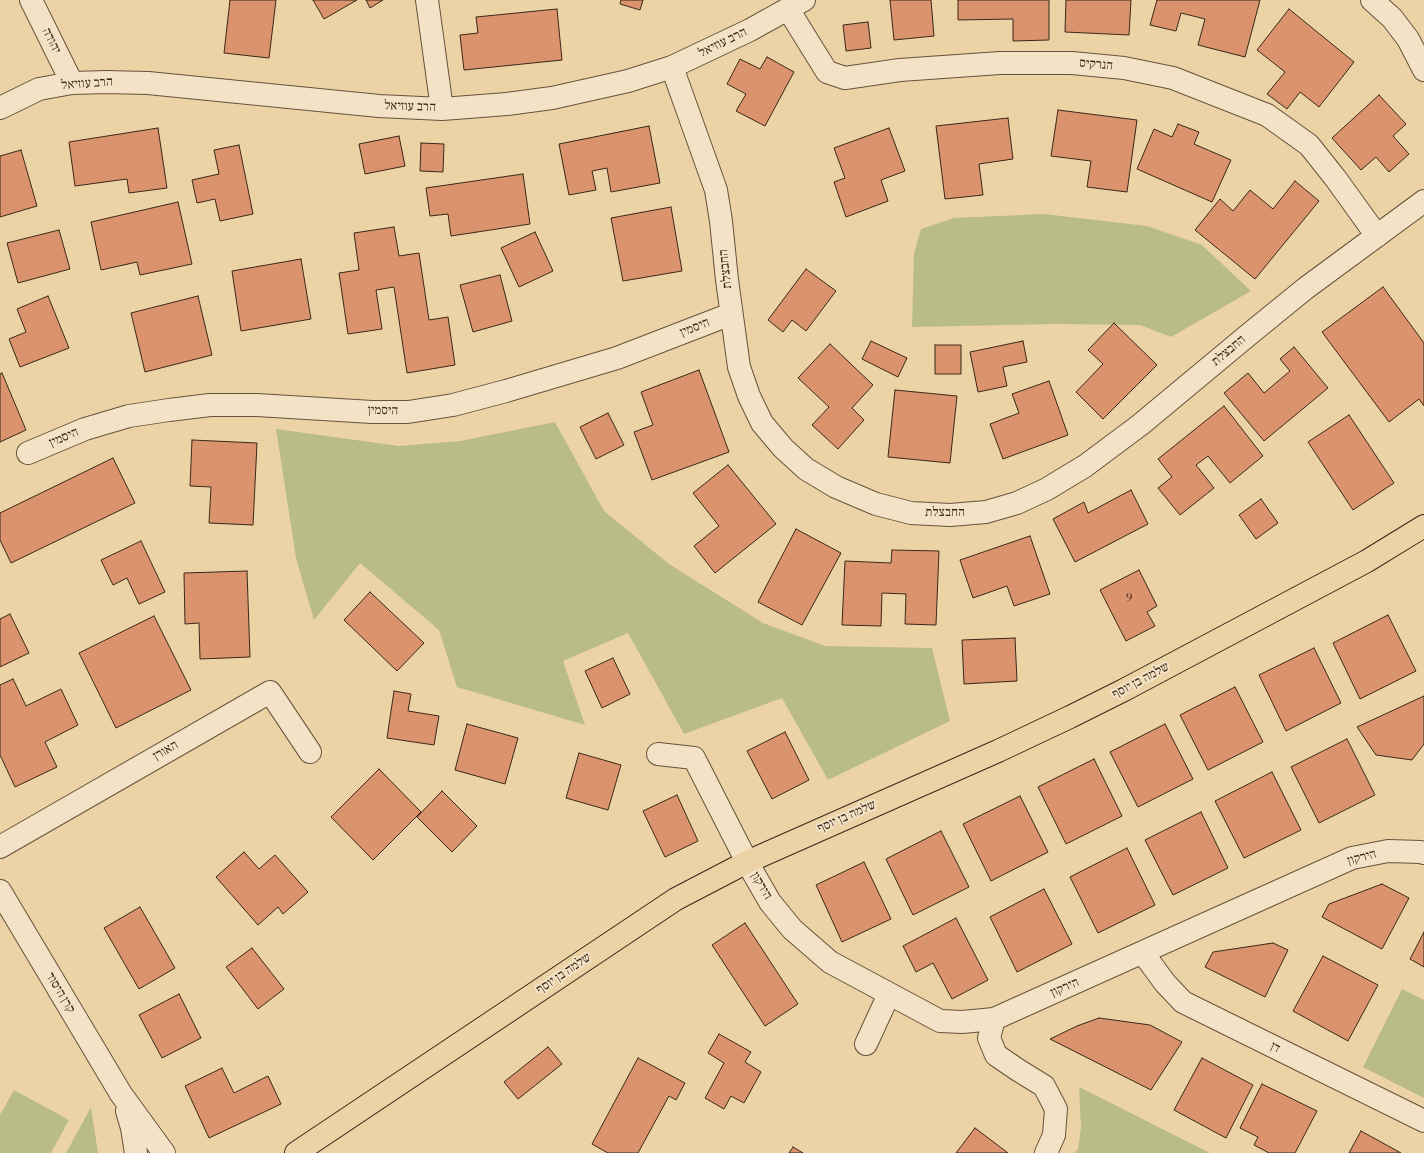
<!DOCTYPE html>
<html>
<head>
<meta charset="utf-8">
<style>
	body { margin:0 }
	canvas { display:block; background:#ecd3a6 }
</style>
</head>
<body>
<canvas width="1424" height="1153"></canvas>
<script>
const ctx = document.querySelector('canvas').getContext('2d');
ctx.lineJoin = 'round';
function fillPath(path, color) {
  ctx.fillStyle = color;
  ctx.fill(path, 'evenodd');
}
function toPath(rows) {
  const path = new Path2D();
  for (const r of rows) {
    path.moveTo(r[0], r[1]);
    for (let i = 2; i < r.length; i += 2) path.lineTo(r[i], r[i + 1]);
  }
  return path;
}
function stroke(path, color, width, dash) {
  ctx.strokeStyle = color;
  ctx.lineWidth = width;
  ctx.lineCap = dash ? 'butt' : 'round';
  ctx.setLineDash(dash || []);
  ctx.stroke(path);
}
function drawText(font, color, halo, rows, align = 'center') {
  ctx.font = font + ' "Libre Bodoni","Frank Ruhl Libre",serif';
  ctx.lineWidth = 4;
  ctx.setLineDash([]);
  ctx.textBaseline = 'middle';
  ctx.strokeStyle = halo;
  ctx.fillStyle = color;
  for (const [text, x, y, turn = 0] of rows) {
    ctx.save();
    ctx.translate(x, y);
    ctx.rotate((+turn || 0) * Math.PI / 180);
    ctx.textAlign = isNaN(turn) ? turn : align;
    if (halo) ctx.strokeText(text, 0, 0);
    ctx.fillText(text, 0, 0);
    ctx.restore();
  }
}
const green = toPath([
	[1044,214,1147,226,1202,245,1251,291,1171,337,1140,325,1055,324,912,327,914,253,921,229,954,218],
	[555,422,604,511,669,564,763,623,825,646,932,648,950,721,828,780,782,698,684,734,628,633,563,661,585,725,457,687,439,630,360,563,314,620,296,558,276,429,399,446,460,441],
	[1402,989,1424,1000,1424,1098,1363,1067],
	[1079,1087,1210,1153,1075,1153,1078,1149,1081,1127],
	[14,1090,69,1120,51,1153,0,1153,0,1115],
	[91,1107,98,1153,66,1153]
]);
const building = toPath([
	[230,0,276,0,269,58,224,53,230,0],
	[313,0,357,0,324,19,313,0],
	[366,0,383,0,370,8,366,0],
	[621,0,643,0,640,10,620,4,621,0],
	[890,0,931,0,934,36,894,40,890,0],
	[958,0,1049,0,1049,40,1013,41,1013,19,958,20,958,0],
	[1066,0,1131,0,1129,35,1065,32,1066,0],
	[1157,0,1260,0,1245,57,1198,45,1205,19,1181,13,1176,31,1150,25,1157,0],
	[557,9,562,60,464,70,460,35,478,33,476,17,557,9],
	[1289,9,1354,62,1319,107,1300,92,1287,109,1267,94,1285,72,1257,50,1289,9],
	[868,22,871,48,846,51,843,25,868,22],
	[767,57,794,72,765,126,736,111,746,94,727,84,740,59,760,69,767,57],
	[1379,95,1406,124,1393,136,1409,154,1389,172,1376,157,1361,170,1332,138,1379,95],
	[1058,110,1137,120,1127,192,1087,187,1091,161,1051,156,1058,110],
	[1008,118,1013,159,979,164,983,195,945,199,936,126,1008,118],
	[1178,124,1199,132,1194,144,1231,160,1212,202,1137,169,1154,129,1172,137,1178,124],
	[649,126,660,183,611,192,607,168,592,171,596,190,569,195,559,144,649,126],
	[158,128,167,188,129,193,127,179,75,186,69,142,158,128],
	[889,128,905,171,881,180,888,201,846,217,834,182,845,178,834,148,889,128],
	[399,136,405,166,365,174,359,144,399,136],
	[421,143,444,144,443,172,420,171,421,143],
	[239,145,253,214,220,221,215,199,197,203,192,180,219,174,214,150,239,145],
	[21,150,37,206,0,217,0,156,21,150],
	[523,174,530,224,451,236,448,214,430,216,426,188,523,174],
	[1295,181,1319,201,1255,279,1195,230,1220,199,1233,211,1250,190,1273,209,1295,181],
	[178,202,192,264,140,275,137,262,101,270,91,222,178,202],
	[671,207,682,271,623,281,611,218,671,207],
	[394,227,399,256,419,253,429,320,448,317,455,365,407,373,394,287,376,290,382,329,348,334,339,273,359,270,354,233,394,227],
	[59,230,70,269,18,283,7,243,59,230],
	[535,232,553,271,519,287,501,248,535,232],
	[301,259,311,319,241,331,232,271,301,259],
	[806,269,836,291,806,331,792,320,783,332,768,320,806,269],
	[500,275,512,321,473,332,460,285,500,275],
	[1383,287,1424,343,1424,406,1419,399,1389,422,1322,332,1383,287],
	[48,296,69,348,20,367,9,339,26,332,17,309,48,296],
	[198,296,212,355,145,372,131,313,198,296],
	[1114,323,1157,365,1103,419,1076,392,1103,364,1088,350,1114,323],
	[871,341,907,358,898,377,862,359,871,341],
	[1023,341,1027,362,1003,367,1007,386,978,392,970,352,1023,341],
	[830,344,873,385,852,408,864,420,838,449,812,425,829,407,798,378,830,344],
	[935,345,961,345,961,374,935,374,935,345],
	[1294,347,1328,388,1264,441,1224,393,1248,373,1264,393,1290,371,1280,359,1294,347],
	[699,370,729,452,652,480,634,432,653,425,641,392,699,370],
	[2,373,26,430,0,442,0,374,2,373],
	[1049,381,1068,435,1003,459,990,424,1019,413,1012,394,1049,381],
	[895,390,957,396,950,463,888,457,895,390],
	[1224,406,1263,456,1230,483,1208,456,1196,465,1214,488,1180,515,1158,488,1172,477,1158,459,1224,406],
	[608,413,624,445,596,459,580,427,608,413],
	[1349,415,1394,483,1353,510,1308,442,1349,415],
	[192,440,257,443,253,525,209,523,211,487,190,486,192,440],
	[113,458,135,503,11,563,0,540,0,513,113,458],
	[728,465,776,524,715,573,694,546,719,526,693,493,728,465],
	[1131,490,1148,524,1075,562,1053,519,1084,502,1088,513,1131,490],
	[1261,499,1278,523,1256,539,1239,515,1261,499],
	[796,529,841,553,802,625,758,602,796,529],
	[1030,536,1050,594,1014,606,1007,586,973,598,960,560,1030,536],
	[141,541,165,592,139,604,127,578,113,585,101,560,141,541],
	[892,550,939,551,936,625,905,624,906,594,882,593,881,626,842,625,845,561,891,563,892,550],
	[1139,570,1157,606,1147,612,1155,626,1126,641,1100,590,1139,570],
	[247,571,250,657,200,659,199,623,185,624,184,573,247,571],
	[370,592,424,643,397,671,344,620,370,592],
	[10,614,29,653,0,667,0,619,10,614],
	[1388,615,1416,671,1360,699,1333,643,1388,615],
	[154,616,191,690,116,728,79,653,154,616],
	[1015,638,1017,681,964,684,962,640,1015,638],
	[1314,648,1341,703,1286,731,1259,675,1314,648],
	[613,658,630,694,602,708,585,671,613,658],
	[13,679,26,706,61,689,78,725,45,742,57,767,15,787,0,755,0,685,13,679],
	[1235,687,1263,742,1208,770,1180,715,1235,687],
	[394,691,411,694,408,711,439,716,434,745,387,738,394,691],
	[1424,696,1424,744,1412,760,1376,755,1357,727,1424,696],
	[467,724,518,738,505,784,455,770,467,724],
	[1165,724,1193,779,1138,807,1110,752,1165,724],
	[785,732,809,780,772,799,747,751,785,732],
	[1347,739,1375,795,1319,823,1291,767,1347,739],
	[579,753,621,765,608,810,566,798,579,753],
	[1094,759,1122,816,1066,844,1038,787,1094,759],
	[379,769,421,812,373,860,331,817,379,769],
	[1272,772,1301,830,1244,858,1215,801,1272,772],
	[442,791,477,826,452,852,417,817,442,791],
	[677,795,698,841,665,857,643,811,677,795],
	[1020,796,1048,852,991,881,963,824,1020,796],
	[1201,812,1228,868,1173,895,1145,840,1201,812],
	[941,831,969,887,913,915,886,859,941,831],
	[1127,848,1155,905,1098,933,1070,877,1127,848],
	[244,852,259,869,275,855,308,892,283,914,278,907,258,925,216,877,244,852],
	[864,862,891,919,842,942,816,885,864,862],
	[1382,884,1409,898,1382,949,1322,917,1329,904,1382,884],
	[1044,889,1072,944,1017,972,990,917,1044,889],
	[140,907,175,968,139,989,104,928,140,907],
	[956,918,988,980,952,999,933,963,916,972,903,946,956,918],
	[745,923,798,1004,765,1026,712,945,745,923],
	[1424,932,1424,967,1410,959,1424,932],
	[1273,943,1288,950,1265,997,1205,967,1213,952,1273,943],
	[252,948,284,989,258,1009,226,967,252,948],
	[1323,956,1378,985,1348,1041,1293,1011,1323,956],
	[179,994,201,1038,162,1058,139,1015,179,994],
	[1099,1018,1150,1025,1182,1042,1151,1090,1050,1039,1077,1026,1099,1018],
	[719,1034,751,1052,745,1062,761,1072,744,1103,731,1096,724,1109,705,1098,724,1063,708,1053,719,1034],
	[548,1047,562,1064,518,1099,504,1082,548,1047],
	[638,1058,685,1083,676,1100,669,1096,638,1153,608,1153,592,1144,638,1058],
	[1202,1058,1253,1085,1226,1138,1174,1110,1202,1058],
	[222,1068,234,1093,268,1076,281,1104,209,1138,185,1086,222,1068],
	[1262,1084,1317,1111,1295,1153,1269,1153,1254,1145,1258,1137,1240,1128,1262,1084],
	[975,1128,1008,1153,956,1153,975,1128],
	[1361,1131,1401,1153,1349,1153,1361,1131],
	[793,1147,803,1153,789,1153,793,1147]
]);
const minor = toPath([
	[31,0,72,83],
	[427,0,442,109],
	[1372,0,1392,18,1408,39,1424,70],
	[788,9,827,72,845,78,900,70,1000,63,1072,63,1124,68,1173,78,1267,115,1309,145,1336,179,1377,236],
	[672,67,716,190,721,221,727,280,739,367,749,396,762,423,783,448,806,469,836,487,876,504,911,513,950,515,986,512,1017,503,1047,489,1085,466,1140,425,1247,336,1306,288,1424,201],
	[0,108,39,89,72,83,106,82,148,83,379,106,442,109,507,104,552,98,628,81,672,67,750,30,804,0],
	[28,453,85,429,129,416,169,410,210,405,257,405,372,412,408,412,453,405,506,391,617,358,731,314],
	[658,754,694,758,747,862,770,902,792,929,830,962,940,1021,962,1022,994,1019,1352,858,1388,851,1421,852,1424,853],
	[0,847,270,692,310,752],
	[0,891,121,1094,164,1153],
	[1143,953,1165,983,1183,1002,1424,1121],
	[994,1019,989,1038,996,1055,1018,1070,1044,1086,1056,1109,1054,1135,1046,1153],
	[866,1044,889,994],
	[127,1111,132,1128,136,1153]
]);
const major = toPath([
	[296,1153,676,899,747,862,998,751,1070,717,1124,690,1367,561,1424,526]
]);
const numberNames = [
	["9",1129,598]
];
const streetNames = [
	["יהודה",51,41,64],
	["הרב עוזיאל",723,43,-26],
	["הנרקיס",1096,65,5],
	["הרב עוזיאל",87,84,-4],
	["הרב עוזיאל",410,107,2],
	["החבצלת",726,269,-96],
	["היסמין",695,328,-22],
	["החבצלת",1229,351,-40],
	["היסמין",383,411,1],
	["היסמין",64,438,-23],
	["החבצלת",945,513],
	["שלמה בן יוסף",1141,681,-28],
	["האורן",166,751,-30],
	["שלמה בן יוסף",847,817,-24],
	["הירקון",1362,858,-15],
	["הירקון",761,886,59],
	["שלמה בן יוסף",564,974,-34],
	["הירקון",1065,988,-24],
	["קרן היסוד",60,993,59],
	["דן",1275,1048,26]
];
fillPath(green, '#babc85');
fillPath(building, '#db936e');
stroke(building, '#392818', 1);
stroke(minor, '#66533c', 24);
stroke(major, '#392818', 24);
stroke(minor, '#f3e2c5', 22);
stroke(major, '#ecd3a6', 22);
drawText('11px', '#62432e', null, numberNames);
drawText('13px', '#392818', '#f3e2c5', streetNames);
</script>
</body>
</html>
